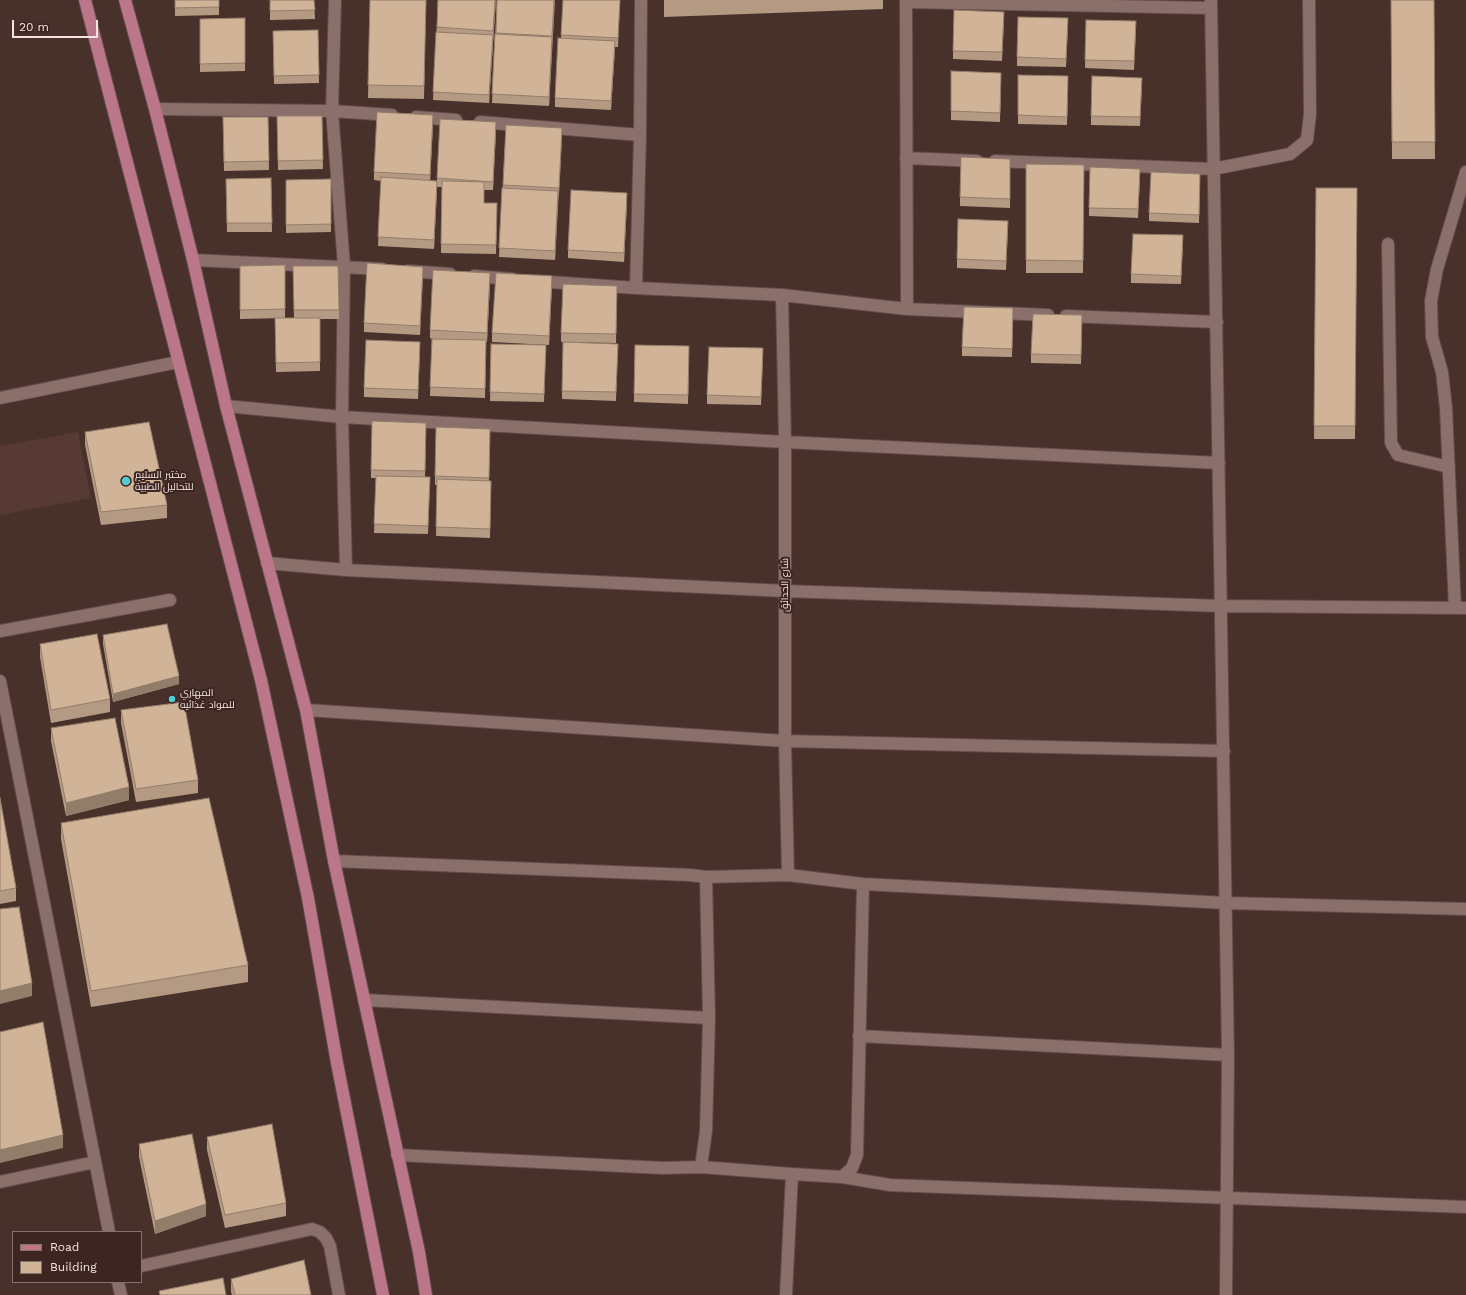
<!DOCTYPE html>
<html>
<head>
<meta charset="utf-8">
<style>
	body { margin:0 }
	#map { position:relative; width:1466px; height:1295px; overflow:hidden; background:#48302b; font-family:"Work Sans",sans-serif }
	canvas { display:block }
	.legend { position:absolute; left:12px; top:1231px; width:130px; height:52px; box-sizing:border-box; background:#3d2621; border:1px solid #86726d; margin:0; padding:5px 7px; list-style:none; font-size:12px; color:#f4e4e0 }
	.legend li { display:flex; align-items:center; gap:8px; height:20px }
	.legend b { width:20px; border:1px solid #86726d }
	.scale { position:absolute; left:12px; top:20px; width:86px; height:18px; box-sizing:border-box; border:2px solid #f4e4e0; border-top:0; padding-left:5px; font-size:12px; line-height:14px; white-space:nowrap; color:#f4e4e0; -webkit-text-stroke:3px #3d2621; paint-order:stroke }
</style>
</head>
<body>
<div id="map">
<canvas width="1466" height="1295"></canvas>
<ul class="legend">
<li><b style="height:5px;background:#bb768a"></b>Road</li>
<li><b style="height:11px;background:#d1b398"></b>Building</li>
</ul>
<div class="scale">20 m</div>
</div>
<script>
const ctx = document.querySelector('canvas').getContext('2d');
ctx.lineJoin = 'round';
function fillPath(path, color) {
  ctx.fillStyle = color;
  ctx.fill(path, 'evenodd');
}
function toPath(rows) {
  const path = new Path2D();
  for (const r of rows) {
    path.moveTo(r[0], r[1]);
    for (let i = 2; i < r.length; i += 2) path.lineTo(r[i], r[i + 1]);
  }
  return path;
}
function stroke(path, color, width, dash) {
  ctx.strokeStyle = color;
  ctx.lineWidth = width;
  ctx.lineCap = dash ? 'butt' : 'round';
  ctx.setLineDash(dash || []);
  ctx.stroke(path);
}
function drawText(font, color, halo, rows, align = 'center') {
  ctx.font = font + ' "Work Sans",Cairo,sans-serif';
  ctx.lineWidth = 4;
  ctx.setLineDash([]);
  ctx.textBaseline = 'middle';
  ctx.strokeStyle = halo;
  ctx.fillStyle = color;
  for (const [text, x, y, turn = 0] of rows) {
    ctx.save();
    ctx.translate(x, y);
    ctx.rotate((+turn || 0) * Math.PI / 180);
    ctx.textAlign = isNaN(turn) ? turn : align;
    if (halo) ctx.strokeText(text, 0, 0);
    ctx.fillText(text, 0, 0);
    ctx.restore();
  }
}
const built = toPath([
	[78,432,91,498,0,515,0,446]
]);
const minor = toPath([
	[335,0,332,111,344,266,342,417,346,570],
	[906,0,907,309],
	[1211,0,1228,1055,1226,1295],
	[906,2,1211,8],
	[155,109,332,111,392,115],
	[416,117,456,120],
	[480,122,640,135],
	[906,158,977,161],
	[995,161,1213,169,1290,154,1307,140,1310,114,1309,0],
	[1388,244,1391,443,1398,455,1449,467],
	[193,260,382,269],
	[408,271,450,274],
	[474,276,512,279],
	[536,281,636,288,782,295,907,309,1048,315],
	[636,288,640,135,641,0],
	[782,295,785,442,785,741,788,875],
	[1066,316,1217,322],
	[0,398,178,362],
	[226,406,342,417,785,442,1219,463],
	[267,563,346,570,785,591,1221,606,1466,608],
	[1455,608,1446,408,1442,372,1432,337,1431,301,1437,269,1466,172],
	[0,631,170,600],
	[0,681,109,1232],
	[306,710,785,741,1224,751],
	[334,861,690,875,706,877],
	[863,884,1226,903,1466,909],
	[364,1000,709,1018],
	[859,1036,1228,1055],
	[397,1155,663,1168,701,1167],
	[842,1177,890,1185,1466,1207],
	[0,1182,95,1162],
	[141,1266,312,1229,320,1232,326,1238,330,1246,339,1295],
	[118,1282,121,1295],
	[786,1295,792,1174,842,1177,852,1168,857,1155,863,884,788,875,706,877,709,1018,706,1131,701,1167,792,1174]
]);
const major = toPath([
	[85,0,261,680,308,898,337,1063,383,1295],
	[125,0,155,109,193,260,226,406,306,710,334,861,419,1252,426,1295]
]);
const wall = toPath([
	[175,0,219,0,219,15,175,16],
	[270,0,314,0,315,19,270,20],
	[370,0,426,0,424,99,368,98],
	[438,0,496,0,489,103,433,100],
	[497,0,555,0,549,106,492,103],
	[563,0,620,0,618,47,615,47,611,110,555,107,555,98,561,38],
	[664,0,883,0,883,9,664,17],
	[1391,0,1434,0,1435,159,1392,159],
	[245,18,245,71,200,72,200,19],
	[1086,20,1136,30,1134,70,1085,68],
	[1004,21,1002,61,953,59,953,51],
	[1068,27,1066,67,1017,66,1017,57],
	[318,30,319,83,274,84,273,31],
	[951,71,1001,73,1000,122,951,120],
	[1018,75,1068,85,1067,125,1018,124],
	[1142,86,1140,126,1091,125,1091,116],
	[277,116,322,116,323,169,278,170],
	[223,117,268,117,269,170,224,171],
	[433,123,430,180,437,189,434,249,378,246,381,181,374,180,374,172],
	[506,125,562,136,555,260,499,257],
	[496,130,493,190,484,190,484,203,497,203,496,254,441,253,442,187,437,187,437,178],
	[1010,159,1010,208,960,206,960,197],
	[1026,164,1084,165,1083,273,1026,273],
	[271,178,272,232,227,232,226,179],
	[1140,178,1138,218,1089,216,1089,208],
	[331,179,331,232,286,233,286,180],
	[1200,183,1199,223,1149,221,1149,213],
	[1316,188,1357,188,1355,439,1314,439],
	[627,202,624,262,568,258,568,250],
	[1008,229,1006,270,957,268,957,259],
	[1183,244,1181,284,1131,283,1131,274],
	[285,265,285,318,240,319,240,266],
	[293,266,338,266,339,319,320,319,320,371,276,372,275,318,294,318],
	[423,275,420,335,364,332,364,323],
	[490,282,487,342,486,342,485,398,430,396,432,339,430,338,430,330],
	[552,285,549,345,492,342,492,333],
	[617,286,616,343,561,342,561,333],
	[1013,308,1012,357,962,356,962,347],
	[1082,315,1081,364,1031,363,1031,354],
	[491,344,546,345,544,402,490,401],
	[618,344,616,401,562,399,562,391],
	[689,346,688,404,634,402,634,394],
	[420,350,418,399,364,397,364,388],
	[763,357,761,405,707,404,707,395],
	[426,423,425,477,430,477,428,534,374,533,376,478,371,478,371,470],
	[85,432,167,505,167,518,101,525,85,445],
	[490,438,489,481,491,481,490,538,436,536,437,485,435,485,435,476],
	[103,635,179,684,113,702,103,644],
	[40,644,110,699,110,712,51,723,40,657],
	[121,710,198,780,198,793,136,802,121,723],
	[51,728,129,800,66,816,51,741],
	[0,798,16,888,16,901,0,904],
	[61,823,248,965,248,982,91,1007,61,839],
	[207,1137,286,1203,286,1216,225,1228,207,1150],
	[139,1144,206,1216,155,1234,139,1157],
	[231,1279,311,1295,232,1295,231,1292]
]);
const shadedWall = toPath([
	[495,0,496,0,493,40,493,31],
	[554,0,555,0,552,44,552,36],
	[493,35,493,43,489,103,489,95],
	[552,37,552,46,549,106,549,97],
	[615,41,615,50,611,110,611,101],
	[433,115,433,123,430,183,430,175],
	[496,122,496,130,493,190,493,182],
	[562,128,562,136,559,196,559,188],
	[437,181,437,189,434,249,434,240],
	[558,191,558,200,555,260,555,251],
	[627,193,627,202,624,262,624,253],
	[423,267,423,275,420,335,420,326],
	[490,273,490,282,487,342,487,333],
	[552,276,552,285,549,345,549,336],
	[179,676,179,684,113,702,113,694],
	[129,787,129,800,66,816,66,803],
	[32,983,32,996,0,1004,0,991],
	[63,1135,63,1148,0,1163,0,1150],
	[206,1204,206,1216,155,1234,155,1221]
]);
const building = toPath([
	[175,0,219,0,219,7,175,8,175,0],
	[270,0,314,0,315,10,270,11,270,0],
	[370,0,426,0,424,86,368,85,370,0],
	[438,0,495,0,493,31,437,27,438,0],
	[497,0,554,0,552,36,496,33,497,0],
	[563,0,620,0,618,38,561,35,563,0],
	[1391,0,1434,0,1435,142,1392,142,1391,0],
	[954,10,1004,12,1002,52,953,51,954,10],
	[1018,17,1068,18,1066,59,1017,57,1018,17],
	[245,18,245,63,200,64,200,19,245,18],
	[1086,20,1136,21,1134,61,1085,60,1086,20],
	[318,30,319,75,274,76,273,31,318,30],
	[436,32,493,35,489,95,433,92,436,32],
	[495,34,552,37,549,97,492,94,495,34],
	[558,38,615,41,611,101,555,98,558,38],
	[951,71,1001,73,1000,113,951,111,951,71],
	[1018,75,1068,76,1067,117,1018,115,1018,75],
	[1092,76,1142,78,1140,117,1091,116,1092,76],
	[377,112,433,115,430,175,374,172,377,112],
	[277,116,322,116,323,160,278,161,277,116],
	[223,117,268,117,269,161,224,162,223,117],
	[440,119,496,122,493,182,437,178,440,119],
	[506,125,562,128,559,188,503,185,506,125],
	[961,157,1010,159,1010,199,960,197,961,157],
	[1026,164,1084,165,1083,261,1026,260,1026,164],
	[1090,167,1140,169,1138,209,1089,208,1090,167],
	[1151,172,1200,174,1199,215,1149,213,1151,172],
	[381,177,437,181,434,240,378,237,381,177],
	[271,178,272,223,227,223,226,179,271,178],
	[331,179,331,224,286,225,286,180,331,179],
	[442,181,484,182,484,203,497,203,496,245,441,244,442,181],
	[502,188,558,191,555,251,499,248,502,188],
	[1316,188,1357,188,1355,426,1314,426,1316,188],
	[571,190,627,193,624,253,568,250,571,190],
	[958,219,1008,221,1006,261,957,259,958,219],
	[1133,234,1183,235,1181,276,1131,274,1133,234],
	[367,263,423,267,420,326,364,323,367,263],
	[285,265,285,309,240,310,240,266,285,265],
	[293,266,338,266,339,310,294,310,293,266],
	[433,270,490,273,487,333,430,330,433,270],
	[496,273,552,276,549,336,492,333,496,273],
	[563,284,617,286,616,334,561,333,563,284],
	[964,307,1013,308,1012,349,962,347,964,307],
	[1033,314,1082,315,1081,355,1031,354,1033,314],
	[275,318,320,318,320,362,276,363,275,318],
	[432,339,486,340,485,389,430,387,432,339],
	[366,340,420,342,418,390,364,388,366,340],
	[563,342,618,344,616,392,562,391,563,342],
	[491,344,546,345,544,394,490,392,491,344],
	[635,345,689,346,688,395,634,394,635,345],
	[709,347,763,348,761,397,707,395,709,347],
	[372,421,426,423,425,471,371,470,372,421],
	[149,422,167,505,101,512,85,432,149,422],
	[436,427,490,429,489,478,435,476,436,427],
	[376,476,430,477,428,526,374,524,376,476],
	[437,479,491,481,490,529,436,527,437,479],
	[167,624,179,676,113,694,103,635,167,624],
	[97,634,110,699,51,710,40,644,97,634],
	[184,702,198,780,136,789,121,710,184,702],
	[115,718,129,787,66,803,51,728,115,718],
	[0,798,16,888,0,891,0,798],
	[209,798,248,965,91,991,61,823,209,798],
	[19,907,32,983,0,991,0,909,19,907],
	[43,1022,63,1135,0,1150,0,1032,43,1022],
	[272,1124,286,1203,225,1215,207,1137,272,1124],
	[192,1134,206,1204,155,1221,139,1144,192,1134],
	[304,1260,311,1295,235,1295,231,1279,304,1260],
	[223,1278,226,1295,160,1295,159,1291,223,1278]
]);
const markers = [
	[126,481,5,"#51ccd2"],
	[172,699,4,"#51ccd2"]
];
const poiNames = [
	["مختبر السليم",135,475],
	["للتحاليل الطبية",135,487],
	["المهاري",180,693],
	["للمواد غذائيه",180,705]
];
const streetNames = [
	["شارع الحدائق",785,585,-90]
];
fillPath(built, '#583a34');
stroke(minor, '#614c48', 14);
stroke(major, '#614c48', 14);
stroke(minor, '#8b6f6a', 12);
stroke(major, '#bb768a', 12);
fillPath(wall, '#b49a83');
fillPath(shadedWall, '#927d6a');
fillPath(building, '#d1b398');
stroke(building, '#927d6a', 1);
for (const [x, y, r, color] of markers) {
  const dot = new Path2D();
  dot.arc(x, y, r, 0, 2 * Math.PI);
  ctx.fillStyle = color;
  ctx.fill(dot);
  stroke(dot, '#3d2621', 1.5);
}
drawText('10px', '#f4e4e0', '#3d2621', poiNames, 'left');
drawText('10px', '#f4e4e0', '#3d2621', streetNames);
</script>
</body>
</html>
